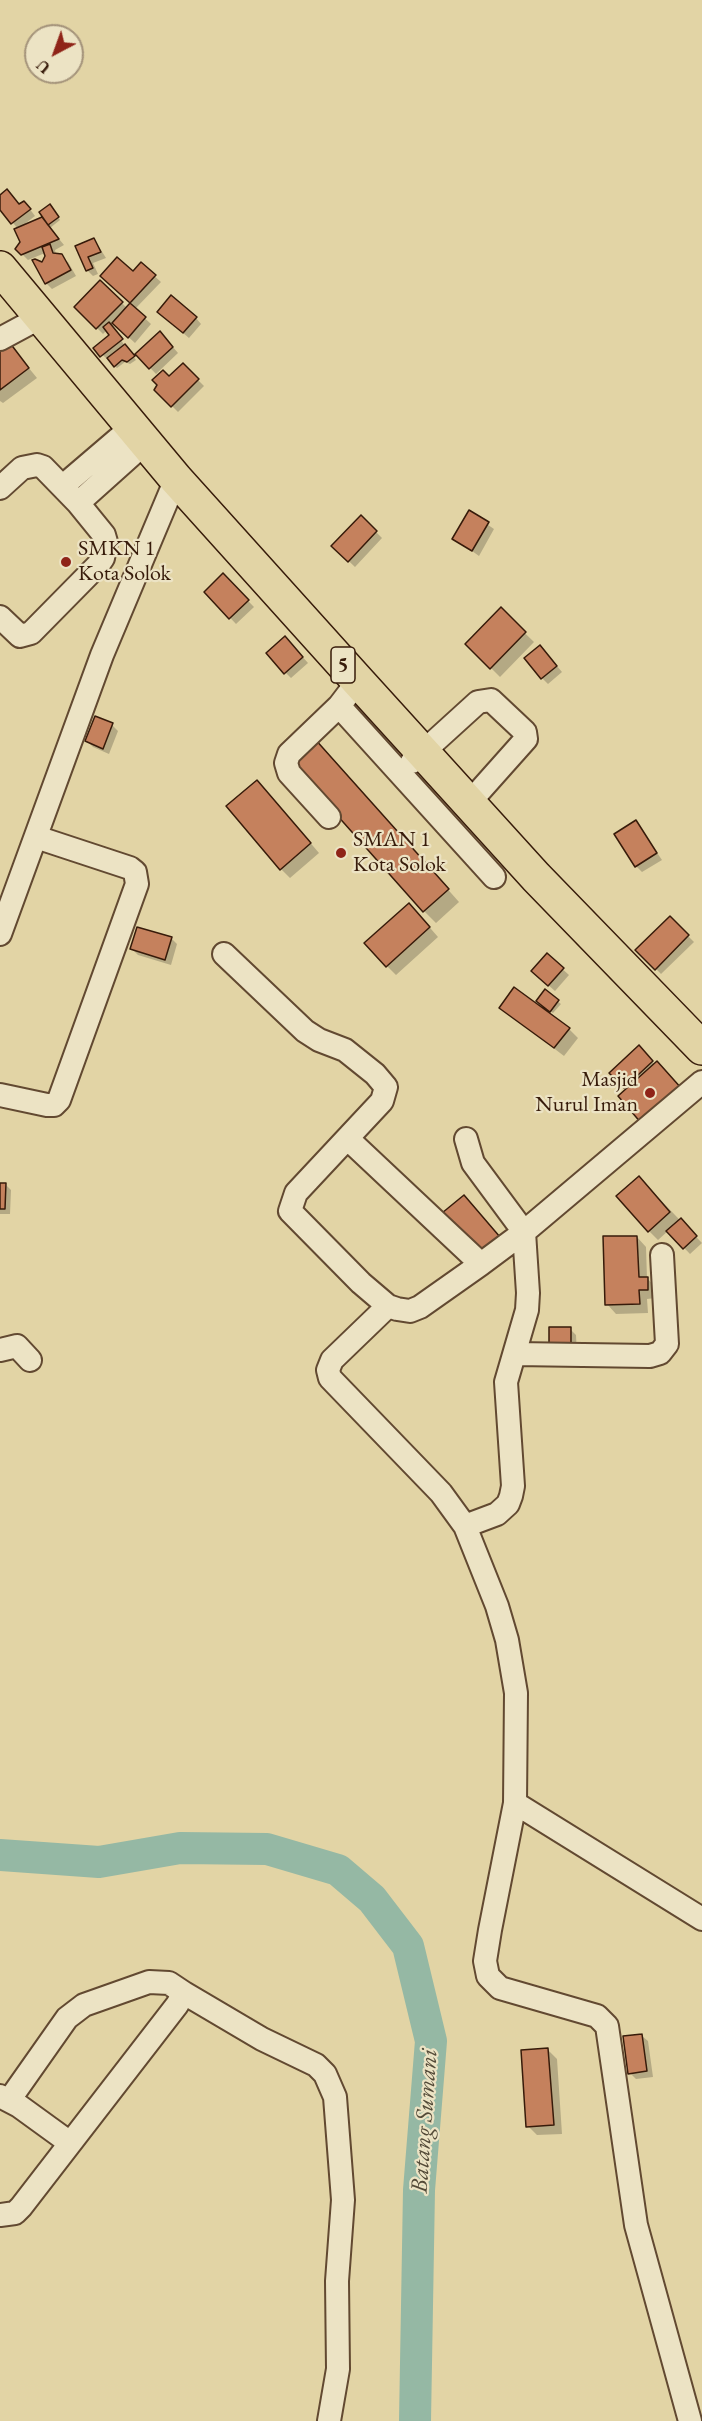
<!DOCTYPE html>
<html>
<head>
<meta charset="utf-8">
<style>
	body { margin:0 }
	#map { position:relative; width:702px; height:2421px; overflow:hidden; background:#e2d4a5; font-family:"EB Garamond",serif }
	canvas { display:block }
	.north { position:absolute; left:24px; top:24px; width:60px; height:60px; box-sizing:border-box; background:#ece3c4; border:2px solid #a4937a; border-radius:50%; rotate:221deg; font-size:16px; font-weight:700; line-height:24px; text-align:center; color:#371b0a }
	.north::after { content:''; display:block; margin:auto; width:21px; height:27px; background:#8f2418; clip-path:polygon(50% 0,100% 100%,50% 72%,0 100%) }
</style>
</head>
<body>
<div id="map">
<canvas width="702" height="2421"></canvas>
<div class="north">U</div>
</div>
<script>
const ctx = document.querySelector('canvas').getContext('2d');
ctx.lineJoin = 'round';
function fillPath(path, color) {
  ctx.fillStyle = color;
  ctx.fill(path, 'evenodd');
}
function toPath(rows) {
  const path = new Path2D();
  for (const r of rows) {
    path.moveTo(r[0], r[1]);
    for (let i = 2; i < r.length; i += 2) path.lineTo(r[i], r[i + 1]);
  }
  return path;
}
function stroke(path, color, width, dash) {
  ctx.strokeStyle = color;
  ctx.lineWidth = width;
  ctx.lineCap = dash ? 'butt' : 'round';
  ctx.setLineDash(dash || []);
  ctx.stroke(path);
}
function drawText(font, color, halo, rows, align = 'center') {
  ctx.font = font + ' "EB Garamond",serif';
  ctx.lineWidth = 4.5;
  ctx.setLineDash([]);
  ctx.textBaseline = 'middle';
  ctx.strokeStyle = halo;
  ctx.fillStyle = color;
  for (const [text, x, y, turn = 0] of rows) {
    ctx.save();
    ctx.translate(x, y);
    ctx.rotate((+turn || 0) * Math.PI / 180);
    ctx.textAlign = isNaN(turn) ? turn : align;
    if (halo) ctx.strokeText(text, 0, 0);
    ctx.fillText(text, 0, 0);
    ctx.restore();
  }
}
const shadow = toPath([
	[0,197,29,208,35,216,22,226,47,225,52,209,60,220,50,228,64,245,55,250,56,255,68,262,76,276,52,289,46,283,33,259,43,264,45,253,28,260,22,254,18,229,0,207],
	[94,239,106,258,93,263,98,274,93,276,87,270,77,247],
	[141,264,161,282,135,309,151,324,135,343,113,323,110,326,136,360,130,364,125,362,117,368,95,348,111,335,107,330,103,334,76,307,100,282,127,308,132,303,108,282,133,273],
	[165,318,196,318,201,324,189,338],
	[166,339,178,353,156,374,137,354],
	[10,345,37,378,3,403,0,401,0,353],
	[183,365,204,386,178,412,156,390],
	[469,512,494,529,479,556,454,538],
	[361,517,382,538,355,567,333,546],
	[223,575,254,607,236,624,206,592],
	[501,610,534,642,500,677,467,644],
	[291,644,308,663,291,678,285,672],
	[546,653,562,672,548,684,542,678],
	[112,725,118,731,109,754,93,747,87,741],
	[326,752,459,902,436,923,424,911],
	[266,791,319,853,290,878,281,869],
	[636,822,662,860,642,872,636,866],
	[418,914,438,937,396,975,387,966],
	[670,918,694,942,661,974,638,950],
	[171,938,177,944,171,965,138,955,132,949],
	[547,955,569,975,555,991,539,977],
	[545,992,561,1004,553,1013,540,1004],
	[501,1008,569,1029,578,1038,564,1056],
	[639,1047,655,1065,627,1090,612,1073],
	[0,1184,5,1184,11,1190,10,1214,0,1214],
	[648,1187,702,1243,690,1254,668,1231,658,1240,649,1231],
	[637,1237,646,1247,647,1278,656,1288,656,1298,647,1299,648,1313,616,1314,607,1304],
	[550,1329,570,1329,576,1335,577,1355],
	[642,2036,648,2041,653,2077,636,2079,630,2073],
	[548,2050,557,2059,562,2134,537,2135,528,2126]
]);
const river = toPath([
	[0,1855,99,1862,180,1848,267,1849,338,1870,372,1899,408,1946,431,2041,419,2190,415,2421]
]);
const building = toPath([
	[7,189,19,204,24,201,31,209,11,224,0,210,0,195,7,189],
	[50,204,59,217,48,225,39,212,50,204],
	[42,217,59,239,21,255,15,249,20,242,14,229,42,217],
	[94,238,101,252,88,257,93,268,86,271,75,246,94,238],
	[50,244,53,253,62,254,71,270,45,284,32,260,35,259,42,262,45,256,42,247,50,244],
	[117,257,133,271,141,262,156,275,130,303,100,276,117,257],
	[100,280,123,302,96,329,74,307,100,280],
	[171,295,197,317,183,333,157,312,171,295],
	[130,303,146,317,128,338,112,323,130,303],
	[109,322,123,339,100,357,93,348,109,335,103,327,109,322],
	[160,331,173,347,149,369,135,354,160,331],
	[10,343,29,368,0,390,0,351,10,343],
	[125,344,135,356,127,362,122,360,114,367,107,358,125,344],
	[183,363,199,379,171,407,154,390,157,385,152,380,163,370,169,376,183,363],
	[469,510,489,522,472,551,452,539,469,510],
	[361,515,377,531,348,562,331,546,361,515],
	[223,573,249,600,229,619,204,592,223,573],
	[501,607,526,632,490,669,465,644,501,607],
	[285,636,303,657,284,674,266,653,285,636],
	[540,645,557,666,541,679,524,658,540,645],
	[95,716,113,723,103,749,85,741,95,716],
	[314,738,449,889,423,912,288,760,314,738],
	[257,780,311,843,280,870,226,806,257,780],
	[636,820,657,853,635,867,614,834,636,820],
	[409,903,430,927,386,967,364,943,409,903],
	[670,916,689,935,655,970,635,950,670,916],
	[137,927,172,937,165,960,130,949,137,927],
	[547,953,564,968,548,986,531,971,547,953],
	[514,987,570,1028,554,1048,499,1008,514,987],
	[545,989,559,1000,550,1012,536,1001,545,989],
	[639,1045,653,1061,624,1088,609,1073,639,1045],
	[657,1061,682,1089,642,1124,618,1096,657,1061],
	[639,1176,670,1212,648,1232,616,1196,639,1176],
	[0,1183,6,1183,5,1209,0,1209,0,1183],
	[464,1195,500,1237,478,1256,442,1213,464,1195],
	[681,1218,697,1236,683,1249,666,1231,681,1218],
	[603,1236,637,1236,639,1277,648,1277,648,1290,639,1290,640,1304,605,1305,603,1236],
	[549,1327,571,1327,571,1350,549,1350,549,1327],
	[642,2034,647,2071,628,2074,623,2036,642,2034],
	[548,2048,554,2125,526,2127,521,2050,548,2048]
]);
const minor = toPath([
	[0,339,41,317],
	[63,486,132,427],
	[0,488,22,468,37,465,43,467,78,503,104,535,106,542,103,558,98,565,31,633,20,636,0,617],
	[78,503,145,443],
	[358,681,339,706,494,877],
	[412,762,478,702,491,700,525,732,526,739,469,803],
	[329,817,289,773,286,763,289,754,339,706],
	[0,934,102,655,176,479],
	[224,954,305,1031,319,1040,345,1050,375,1074,386,1087,382,1101,296,1193,290,1211,361,1283,388,1306,397,1309,410,1311,420,1307,481,1264,524,1232,702,1082],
	[0,1095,47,1105,54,1105,59,1100,137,884,135,872,130,868,36,837],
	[348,1139,481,1264],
	[388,1306,332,1360,328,1370,330,1378,441,1493,465,1526,497,1606,507,1640,516,1693,515,1803,490,1930,485,1961,488,1976,500,1988,597,2016,607,2026,636,2225,690,2421],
	[0,1350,17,1346,30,1360],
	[516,1354,650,1356,660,1353,667,1344,662,1255],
	[465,1526,497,1514,508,1504,511,1496,513,1486,506,1382,527,1310,528,1293,524,1232,473,1163,466,1139],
	[515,1803,702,1919],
	[184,1993,262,2039,316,2065,325,2074,335,2097,343,2200,337,2281,338,2369,329,2421],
	[0,2096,19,2106,70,2143],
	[0,2215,15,2213,21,2207,177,2005,184,1993,169,1983,149,1982,84,2005,67,2018,10,2099]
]);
const highway = toPath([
	[0,268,176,479,358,681,536,877,702,1048]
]);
const markers = [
	[66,562,6,"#8f2418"],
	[341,853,6,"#8f2418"],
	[650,1093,6,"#8f2418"]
];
const shields = [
	[343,665,24]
];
const shieldNames = [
	["5",343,665]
];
const poiNames = [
	["SMKN 1",78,549],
	["Kota Solok",78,574],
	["SMAN 1",353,840],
	["Kota Solok",353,865],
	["Masjid",638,1080,"right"],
	["Nurul Iman",638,1105,"right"]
];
const waterNames = [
	["Batang Sumani",425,2121,-86]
];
fillPath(shadow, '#0003');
stroke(river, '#95b8a4', 32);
fillPath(building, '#c5815d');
stroke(building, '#371b0a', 1.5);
stroke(minor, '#624931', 26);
stroke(highway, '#371b0a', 36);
stroke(minor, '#ece3c4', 22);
stroke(highway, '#e2d4a5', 33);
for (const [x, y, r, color] of markers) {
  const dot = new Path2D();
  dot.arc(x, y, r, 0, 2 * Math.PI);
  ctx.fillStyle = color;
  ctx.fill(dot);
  stroke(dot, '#ece3c4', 2);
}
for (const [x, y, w] of shields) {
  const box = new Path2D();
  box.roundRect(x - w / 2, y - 18, w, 36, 4.5);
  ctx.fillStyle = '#ece3c4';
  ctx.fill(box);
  stroke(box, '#371b0a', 1.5);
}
drawText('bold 21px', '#371b0a', null, shieldNames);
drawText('22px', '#371b0a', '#ece3c4', poiNames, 'left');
drawText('italic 24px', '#534a38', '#ece3c4', waterNames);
</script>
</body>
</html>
